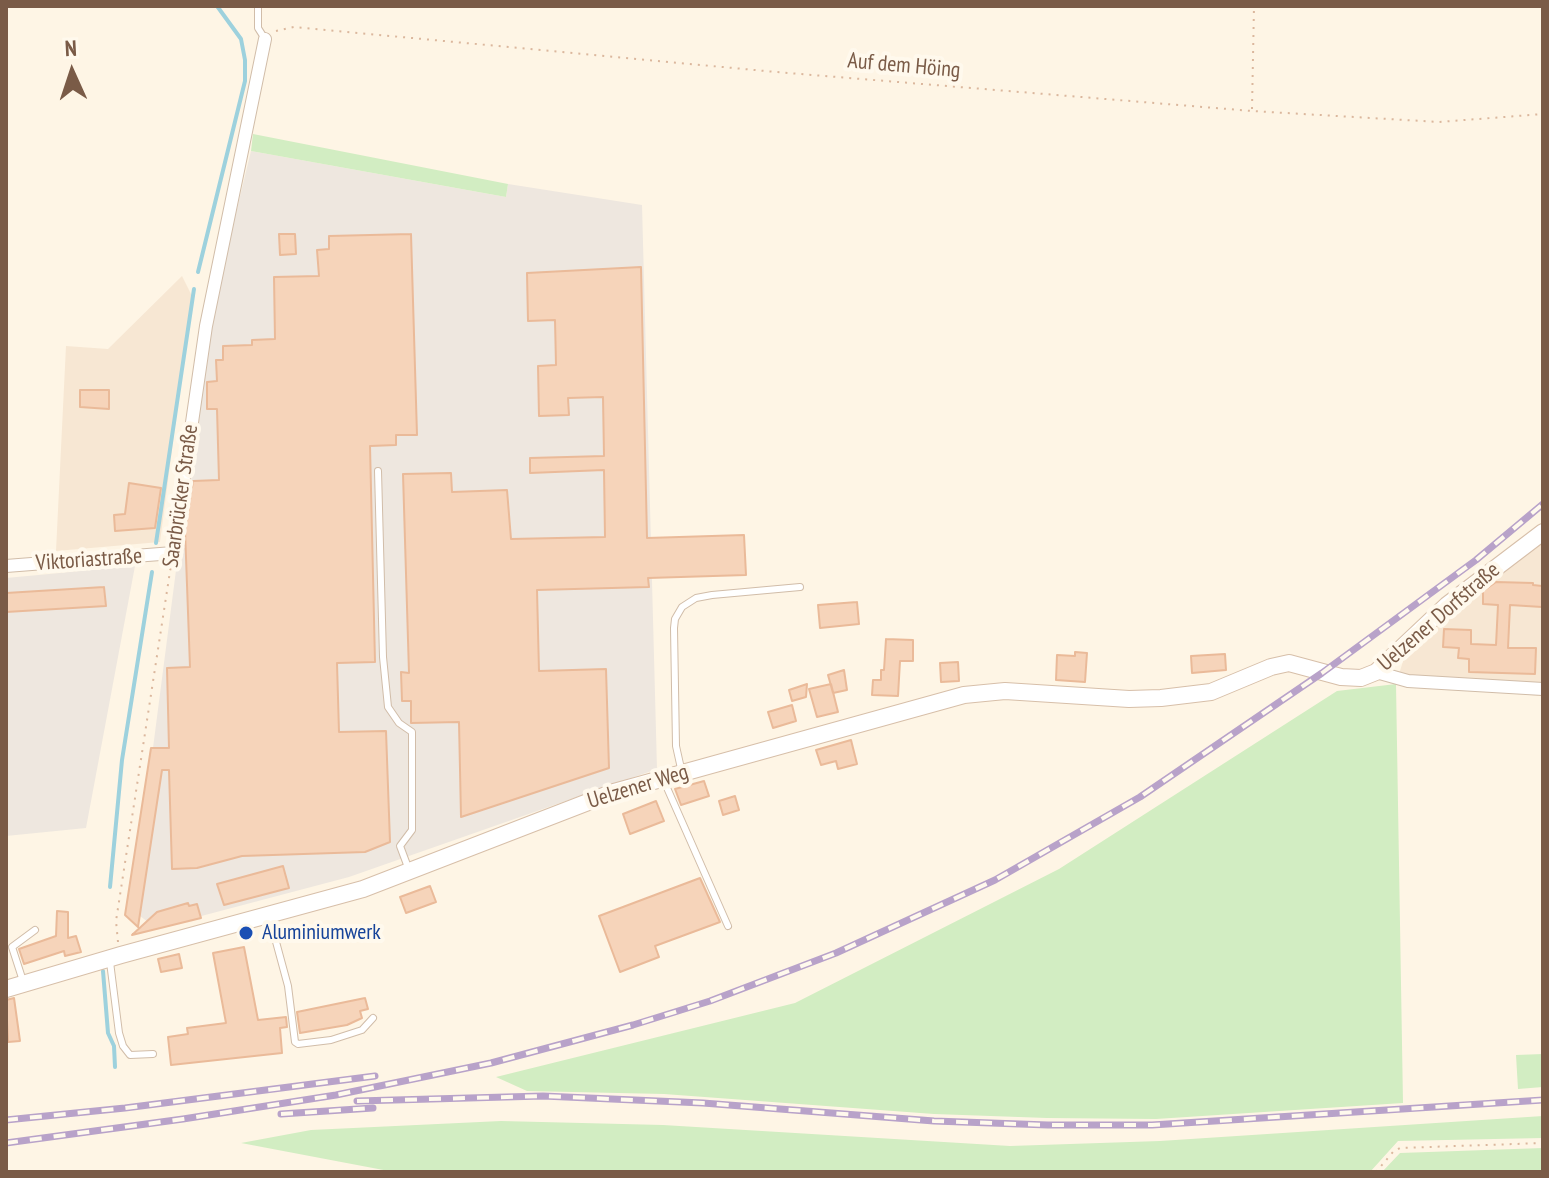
<!DOCTYPE html>
<html>
<head>
<meta charset="utf-8">
<style>
	body { margin:0 }
	#map { position:relative; width:1549px; height:1178px; overflow:hidden; background:#fef5e5; font-family:"PT Sans Narrow",sans-serif }
	canvas { display:block }
	.frame { position:absolute; inset:0; border:8px solid #7a5b47; pointer-events:none }
	.north { position:absolute; left:32px; top:32px; width:80px; height:80px; -webkit-text-stroke:6px #fff9ed; paint-order:stroke; rotate:357deg; font-size:22px; font-weight:700; line-height:32px; text-align:center; color:#7a5b47 }
	.north::after { content:''; display:block; margin:auto; width:28px; height:36px; background:#7a5b47; clip-path:polygon(50% 0,100% 100%,50% 72%,0 100%) }
</style>
</head>
<body>
<div id="map">
<canvas width="1549" height="1178"></canvas>
<div class="frame"></div>
<div class="north">N</div>
</div>
<script>
const ctx = document.querySelector('canvas').getContext('2d');
ctx.lineJoin = 'round';
function fillPath(path, color) {
  ctx.fillStyle = color;
  ctx.fill(path, 'evenodd');
}
function toPath(rows) {
  const path = new Path2D();
  for (const r of rows) {
    path.moveTo(r[0], r[1]);
    for (let i = 2; i < r.length; i += 2) path.lineTo(r[i], r[i + 1]);
  }
  return path;
}
function stroke(path, color, width, dash) {
  ctx.strokeStyle = color;
  ctx.lineWidth = width;
  ctx.lineCap = dash ? 'butt' : 'round';
  ctx.setLineDash(dash || []);
  ctx.stroke(path);
}
function drawText(font, color, halo, rows, align = 'center') {
  ctx.font = font + ' "PT Sans Narrow",sans-serif';
  ctx.lineWidth = 8;
  ctx.setLineDash([]);
  ctx.textBaseline = 'middle';
  ctx.strokeStyle = halo;
  ctx.fillStyle = color;
  for (const [text, x, y, turn = 0] of rows) {
    ctx.save();
    ctx.translate(x, y);
    ctx.rotate((+turn || 0) * Math.PI / 180);
    ctx.textAlign = isNaN(turn) ? turn : align;
    if (halo) ctx.strokeText(text, 0, 0);
    ctx.fillText(text, 0, 0);
    ctx.restore();
  }
}
const residential = toPath([
	[182,276,192,296,160,542,56,551,66,346,108,349],
	[1543,532,1543,699,1542,696,1396,684,1404,658,1437,623]
]);
const industrial = toPath([
	[251,151,506,197,508,184,642,205,657,769,349,877,156,928,132,910,182,524,217,291],
	[135,566,86,828,6,836,6,578]
]);
const green = toPath([
	[253,134,508,184,506,197,251,151],
	[1396,684,1403,1103,1156,1119,1047,1118,934,1114,664,1094,527,1091,496,1077,795,1003,1059,869,1337,691],
	[1543,1054,1543,1087,1518,1089,1516,1055],
	[1543,1116,1543,1138,1398,1141,1370,1172,394,1172,241,1143,311,1130,501,1121,663,1125,1010,1146,1160,1141],
	[1543,1148,1543,1172,1382,1172,1400,1153]
]);
const stream = toPath([
	[198,272,245,81,245,60,241,39,217,6],
	[156,543,194,289],
	[110,887,122,760,152,572],
	[103,971,108,1033,114,1046,115,1067]
]);
const building = toPath([
	[279,234,295,234,296,254,280,255,279,234],
	[411,234,417,435,396,435,396,445,370,446,375,662,337,663,339,732,386,731,390,842,365,852,242,856,197,868,172,869,169,770,162,770,138,927,125,915,151,748,169,748,167,668,190,667,185,530,193,481,219,480,217,409,207,409,207,382,217,381,216,360,223,360,223,346,252,345,252,340,275,339,274,277,319,276,317,250,329,249,329,236,411,234],
	[641,267,647,538,744,535,746,575,648,578,649,587,537,590,539,671,606,669,609,768,461,817,459,722,411,723,411,701,402,701,401,672,409,673,403,474,451,473,452,492,507,490,511,539,605,537,604,470,530,473,530,458,604,456,603,397,568,398,569,415,539,416,538,366,556,365,555,320,528,321,527,273,641,267],
	[80,390,109,390,109,409,80,407,80,390],
	[129,483,161,488,155,528,115,531,114,515,125,514,129,483],
	[1496,582,1533,583,1533,585,1542,586,1542,607,1510,605,1508,648,1536,648,1535,674,1469,672,1469,659,1458,658,1459,648,1443,647,1444,629,1471,630,1471,644,1496,645,1498,605,1483,604,1483,591,1496,582],
	[104,587,106,606,6,612,6,593,104,587],
	[857,602,859,624,820,628,818,605,857,602],
	[886,639,913,640,913,661,900,661,898,696,872,695,873,680,881,680,881,670,884,670,886,639],
	[1075,652,1087,653,1085,682,1056,680,1057,655,1075,656,1075,652],
	[1225,654,1226,670,1192,673,1191,656,1225,654],
	[958,662,959,681,941,682,940,663,958,662],
	[844,670,847,690,833,693,828,675,844,670],
	[807,684,806,697,792,701,789,690,807,684],
	[831,684,838,712,817,717,809,689,831,684],
	[792,705,796,721,773,728,768,712,792,705],
	[851,740,857,764,838,769,836,761,821,765,816,750,851,740],
	[704,781,709,796,681,805,675,789,704,781],
	[735,796,739,810,723,815,719,801,735,796],
	[656,801,664,821,630,834,623,814,656,801],
	[283,866,289,888,224,905,217,884,283,866],
	[700,878,720,922,655,946,659,957,620,972,599,916,700,878],
	[430,886,436,902,406,913,400,897,430,886],
	[188,903,189,906,197,904,201,918,132,935,157,912,188,903],
	[57,911,68,912,68,938,76,936,81,952,65,956,64,951,24,964,19,949,56,936,57,911],
	[244,947,258,1020,286,1017,287,1027,280,1028,282,1053,171,1065,168,1037,188,1034,187,1028,226,1023,213,953,244,947],
	[179,954,182,968,161,972,158,959,179,954],
	[14,998,20,1041,8,1042,6,1000,14,998],
	[365,998,368,1009,360,1011,362,1018,347,1025,300,1033,297,1012,365,998]
]);
const path = toPath([
	[276,31,294,27,776,72,1252,111,1439,122,1543,114],
	[1252,109,1254,6],
	[118,942,116,921,171,565],
	[1376,1172,1393,1152,1400,1148,1543,1143]
]);
const lane = toPath([
	[258,6,258,28,265,39],
	[378,471,383,657,388,707,399,723,412,732,412,830,400,846,409,870],
	[682,773,676,746,674,628,675,619,682,607,696,598,712,595,800,587],
	[664,781,728,926],
	[269,916,288,986,295,1042,298,1044,331,1040,362,1030,373,1018],
	[110,962,119,1033,123,1046,130,1055,153,1054],
	[23,981,12,947,35,930]
]);
const street = toPath([
	[6,566,173,553,206,326,265,39],
	[1376,672,1408,681,1543,689]
]);
const secondary = toPath([
	[6,989,121,955,363,889,614,792,964,695,1005,691,1129,699,1161,698,1211,692,1271,667,1289,663,1341,677,1361,678,1376,672,1447,605,1543,532]
]);
const rail = toPath([
	[357,1101,543,1096,703,1103,934,1121,1048,1125,1152,1125,1543,1100],
	[281,1114,373,1108],
	[6,1120,125,1108,375,1076],
	[6,1143,183,1119,336,1095,491,1063,633,1025,710,1001,836,953,995,880,1140,797,1322,673,1476,560,1543,504]
]);
const markers = [
	[246,933,8,"#1a4fb4"]
];
const streetNames = [
	["Auf dem Höing",904,66,5],
	["Saarbrücker Straße",181,496,-82],
	["Viktoriastraße",89,560,-4],
	["Uelzener Dorfstraße",1439,617,-41],
	["Uelzener Weg",638,787,-17]
];
const transitNames = [
	["Aluminiumwerk",262,933]
];
fillPath(residential, '#f7e7d3');
fillPath(industrial, '#eee7df');
fillPath(green, '#d2edc2');
stroke(stream, '#9dd1dd', 4);
fillPath(building, '#f6d4ba');
stroke(building, '#eaba99', 2);
stroke(lane, '#d1bda9', 8);
stroke(street, '#d1bda9', 14);
stroke(secondary, '#d7bfa9', 18);
stroke(path, '#dbb79d', 2, [2, 6]);
stroke(lane, '#fff', 6);
stroke(street, '#fff', 12);
stroke(secondary, '#fff', 16);
stroke(rail, '#b8a2c9', 7);
stroke(rail, '#fff9ed', 4, [12]);
for (const [x, y, r, color] of markers) {
  const dot = new Path2D();
  dot.arc(x, y, r, 0, 2 * Math.PI);
  ctx.fillStyle = color;
  ctx.fill(dot);
  stroke(dot, '#fff9ed', 3);
}
drawText('22px', '#7a5b47', '#fff9ed', streetNames);
drawText('22px', '#164399', '#fff9ed', transitNames, 'left');
</script>
</body>
</html>
